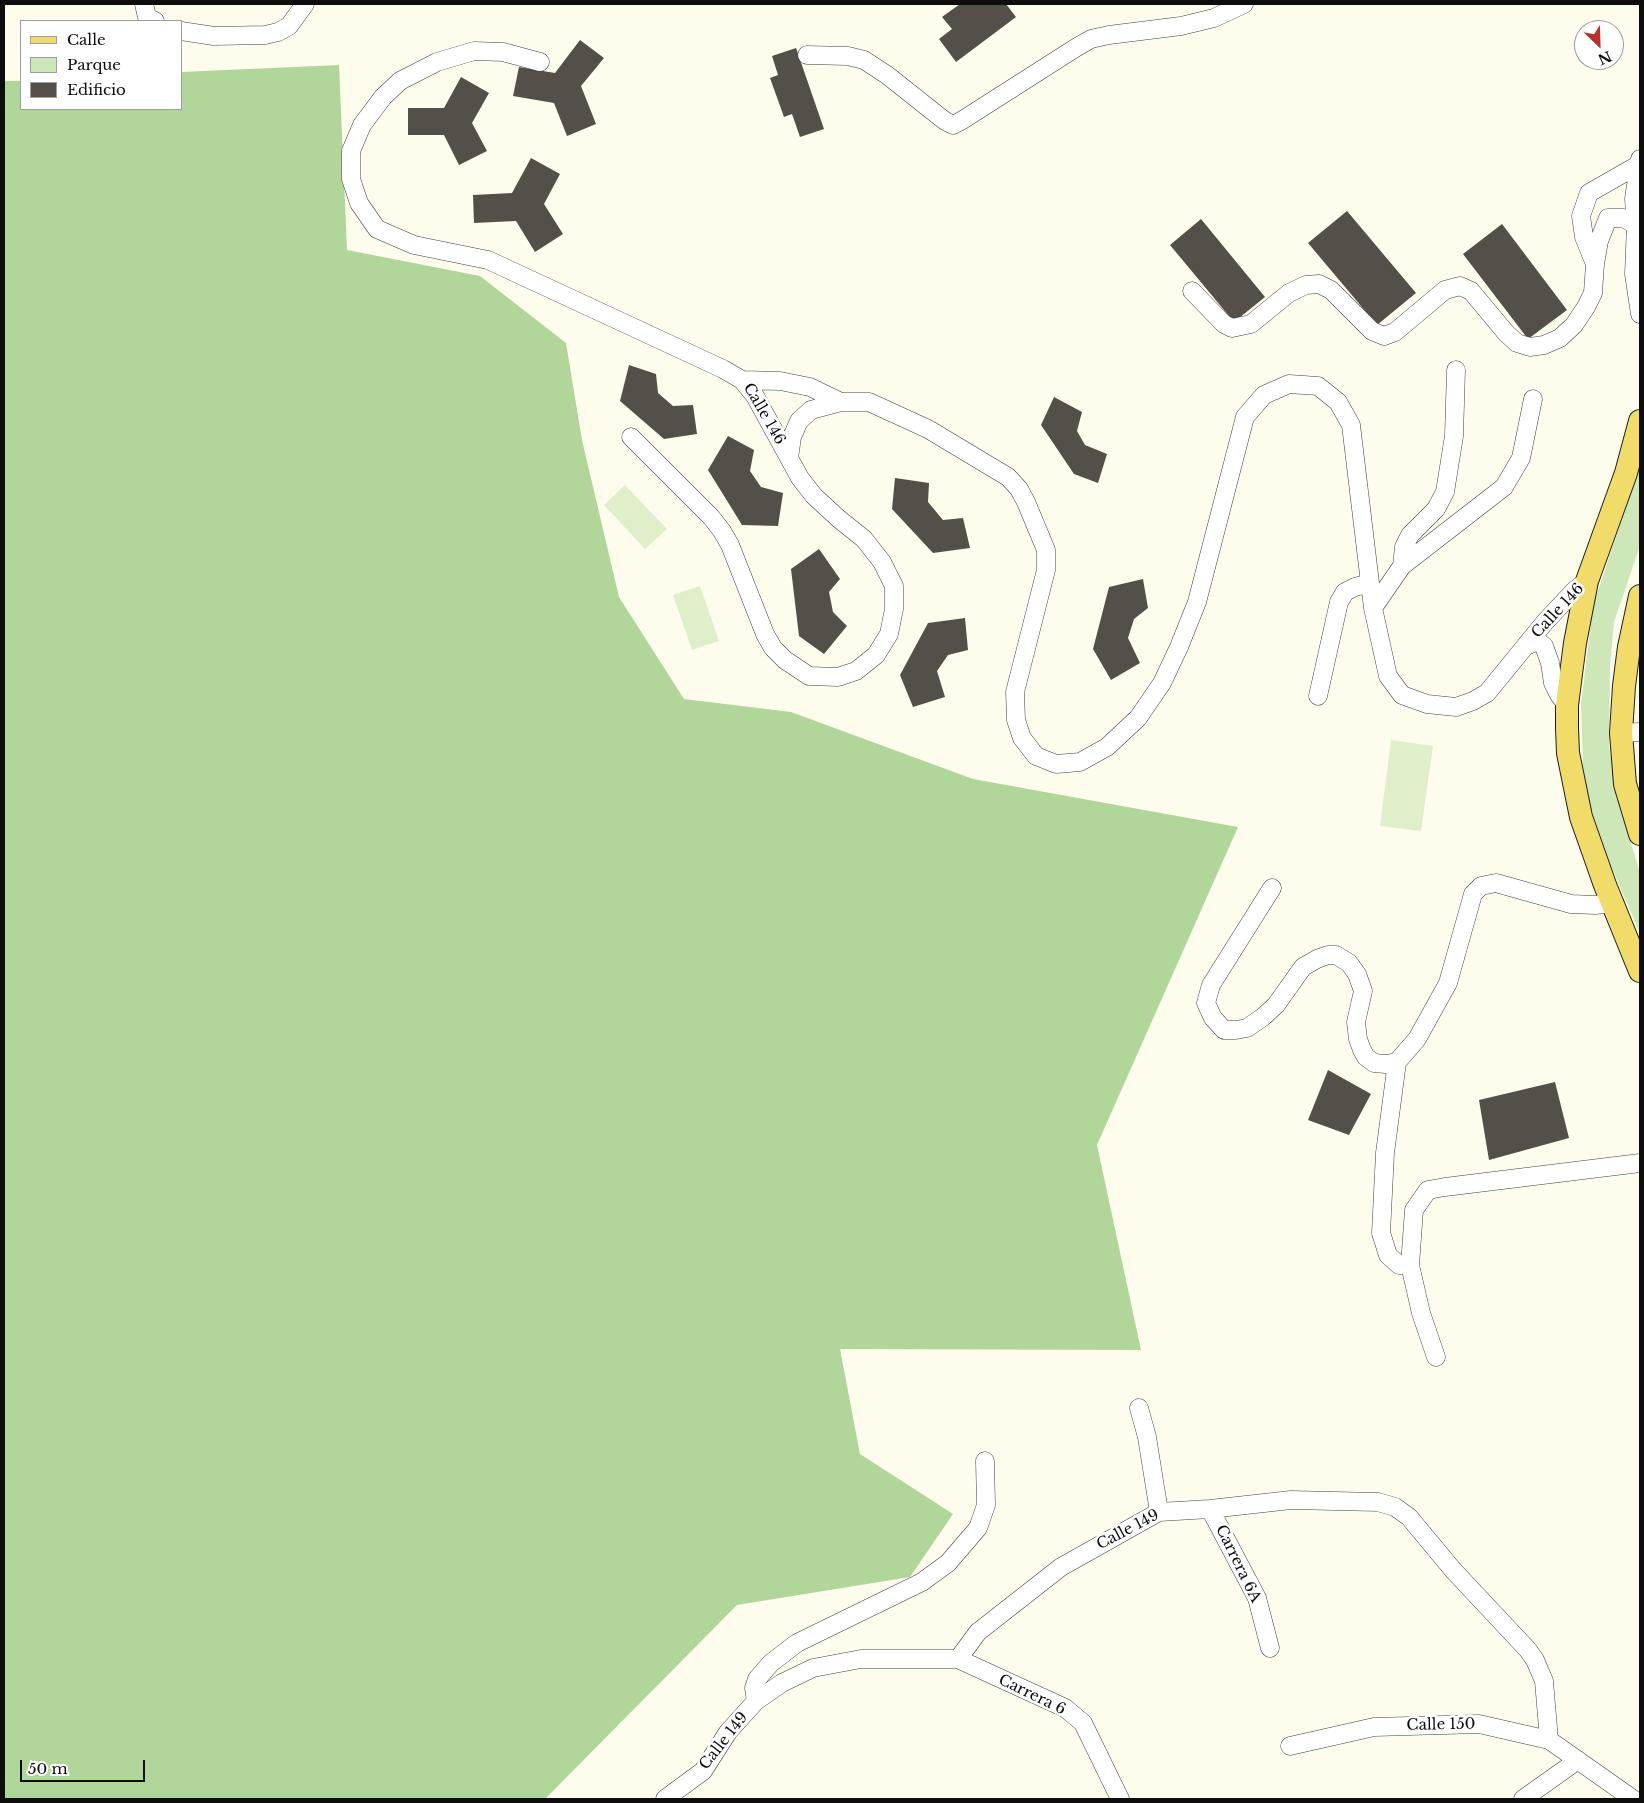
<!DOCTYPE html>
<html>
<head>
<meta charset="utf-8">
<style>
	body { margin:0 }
	#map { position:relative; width:1644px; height:1803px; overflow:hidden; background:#fefced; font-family:"Libre Baskerville",serif }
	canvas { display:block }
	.frame { position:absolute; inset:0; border:5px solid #0d0d0d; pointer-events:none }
	.legend { position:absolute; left:20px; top:20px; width:162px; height:90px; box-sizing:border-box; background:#fff; border:1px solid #9e9e9e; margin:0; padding:6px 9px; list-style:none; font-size:15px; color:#0d0d0d }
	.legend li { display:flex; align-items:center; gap:10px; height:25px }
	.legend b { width:25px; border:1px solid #9e9e9e }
	.north { position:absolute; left:1574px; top:20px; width:50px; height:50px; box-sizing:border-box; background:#fff; border:1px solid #9e9e9e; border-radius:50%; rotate:156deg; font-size:14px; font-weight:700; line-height:20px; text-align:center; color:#0d0d0d }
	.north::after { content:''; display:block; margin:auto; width:18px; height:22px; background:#b7302b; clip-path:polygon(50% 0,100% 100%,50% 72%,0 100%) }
	.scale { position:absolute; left:20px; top:1760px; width:125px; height:22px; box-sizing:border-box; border:2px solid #0d0d0d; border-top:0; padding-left:6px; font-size:15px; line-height:18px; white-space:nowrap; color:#0d0d0d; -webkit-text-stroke:4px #fff; paint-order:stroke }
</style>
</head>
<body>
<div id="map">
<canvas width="1644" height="1803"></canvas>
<div class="frame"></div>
<ul class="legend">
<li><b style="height:6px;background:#f2dc69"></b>Calle</li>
<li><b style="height:14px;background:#cde7b9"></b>Parque</li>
<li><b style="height:14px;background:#554f4a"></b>Edificio</li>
</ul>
<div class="north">N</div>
<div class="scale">50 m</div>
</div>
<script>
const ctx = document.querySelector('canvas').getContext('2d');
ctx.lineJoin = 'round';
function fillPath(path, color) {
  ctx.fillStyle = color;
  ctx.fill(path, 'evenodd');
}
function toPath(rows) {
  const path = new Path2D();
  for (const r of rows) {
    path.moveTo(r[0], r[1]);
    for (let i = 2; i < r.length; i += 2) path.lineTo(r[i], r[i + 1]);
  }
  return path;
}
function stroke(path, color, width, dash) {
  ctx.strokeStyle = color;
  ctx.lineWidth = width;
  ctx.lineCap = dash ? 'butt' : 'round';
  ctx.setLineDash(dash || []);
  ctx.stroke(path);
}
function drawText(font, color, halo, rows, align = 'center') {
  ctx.font = font + ' "Libre Baskerville",serif';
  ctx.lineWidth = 5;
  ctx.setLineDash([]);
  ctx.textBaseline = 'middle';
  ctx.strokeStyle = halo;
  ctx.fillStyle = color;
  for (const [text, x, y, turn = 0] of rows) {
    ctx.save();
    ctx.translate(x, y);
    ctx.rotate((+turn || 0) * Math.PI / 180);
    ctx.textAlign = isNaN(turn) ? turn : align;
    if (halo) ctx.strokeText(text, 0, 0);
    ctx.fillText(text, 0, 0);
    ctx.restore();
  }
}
const green = toPath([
	[1640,465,1640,546,1614,622,1610,666,1609,746,1619,803,1640,873,1640,933,1610,864,1591,809,1583,766,1581,704,1593,606]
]);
const forest = toPath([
	[339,65,347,250,480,276,566,343,582,440,619,597,684,699,791,712,973,779,1238,827,1097,1145,1141,1350,840,1349,860,1454,953,1514,910,1577,737,1605,545,1799,4,1799,4,81,21,81,21,109,181,109,181,72]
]);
const pitch = toPath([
	[625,485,667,529,645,549,604,505],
	[700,586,719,641,692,650,673,595],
	[1391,740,1433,746,1421,831,1380,826]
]);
const building = toPath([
	[960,4,1006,4,1016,17,956,62,939,39,952,29,942,17],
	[580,40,604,58,581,86,596,124,567,136,554,103,513,96,519,67,555,73],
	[796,48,824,129,800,137,792,114,784,117,770,78,778,75,772,56],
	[461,77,489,93,472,123,487,151,459,165,444,135,408,135,408,108,444,108],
	[531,158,560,174,544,204,563,234,535,252,516,221,474,223,473,195,512,193],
	[1347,211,1416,293,1377,325,1308,243],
	[1201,219,1265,297,1234,322,1170,245],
	[1502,224,1567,310,1528,339,1463,254],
	[629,365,656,374,658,393,673,406,693,405,697,434,664,439,620,401],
	[1054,397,1082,412,1077,431,1085,445,1107,454,1098,483,1074,474,1041,425],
	[728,436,754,450,750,471,761,487,783,493,778,526,742,525,708,470],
	[895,478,929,483,928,502,943,520,963,518,970,548,933,553,892,509],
	[819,549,840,579,829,592,833,612,847,626,824,654,799,636,791,569],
	[1143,579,1148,608,1134,619,1128,638,1140,663,1111,680,1093,649,1109,587],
	[965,618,968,650,948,655,937,671,945,697,913,707,900,675,928,623],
	[1328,1070,1371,1094,1349,1135,1308,1120],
	[1555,1082,1569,1138,1489,1160,1479,1100]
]);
const minor = toPath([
	[144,4,147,17,155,21],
	[181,31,214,36,265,35,278,32,289,26,305,4],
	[807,55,848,56,864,60,887,75,945,121,953,125,961,121,1077,47,1091,39,1109,35,1181,26,1214,18,1244,4],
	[540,62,503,52,474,51,437,62,400,81,383,97,362,125,351,151,351,179,359,203,377,229,414,245,488,260,723,369,742,380,755,396,789,458],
	[1640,159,1634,199,1636,225,1634,274,1640,314],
	[1595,264,1584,237,1581,216,1589,193,1638,165],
	[1192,291,1224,324,1232,328,1251,324,1289,293,1306,285,1319,284,1331,290,1372,331,1384,336,1395,332,1445,290,1460,286,1471,291,1506,333,1517,343,1530,347,1544,345,1560,338,1574,325,1586,307,1593,293,1595,264,1599,241,1608,218,1623,218,1636,225],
	[742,380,780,381,810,387,841,402],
	[631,437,711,517,722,531,730,545,765,634,773,648,785,660,809,676,838,677,856,671,876,655,889,634,894,609,894,586,882,562,864,539,839,519,814,496,800,478,789,458,792,437,799,421,811,410,841,402,869,402,928,429,1008,477,1019,489,1026,502,1046,550,1046,570,1015,692,1016,720,1022,738,1036,756,1056,764,1080,762,1107,747,1138,718,1162,683,1179,647,1197,602,1245,417,1264,395,1289,384,1318,386,1338,402,1351,425,1373,608,1388,676,1402,695,1427,704,1456,707,1473,701,1487,693,1545,622,1575,590,1587,581],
	[1402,566,1404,547,1410,535,1436,509,1445,492,1454,436,1456,370],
	[1373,608,1402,566,1504,487,1521,458,1533,399],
	[1526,646,1535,642,1540,643,1544,646,1550,663,1553,683,1559,695,1567,705],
	[1318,696,1339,602,1345,592,1355,587,1370,583],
	[1621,733,1640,732],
	[1272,888,1211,985,1206,1003,1213,1018,1224,1030,1236,1030,1247,1028,1263,1017,1276,1005,1303,967,1317,959,1328,955,1336,955,1349,963,1357,974,1363,991,1356,1022,1358,1039,1362,1050,1366,1057,1374,1063,1386,1064,1397,1062,1417,1039,1448,983,1473,894,1481,886,1496,883,1571,904,1595,905,1613,903],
	[1397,1062,1385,1153,1381,1233,1388,1255,1399,1265,1410,1265],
	[1436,1357,1421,1313,1410,1265,1414,1210,1428,1190,1445,1187,1640,1163],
	[1139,1408,1147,1437,1159,1512],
	[1210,1509,1257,1598,1270,1648],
	[958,1659,978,1632,1061,1567,1159,1512,1210,1509,1291,1500,1378,1502,1395,1507,1409,1517,1453,1570,1528,1650,1535,1660,1544,1681,1549,1740],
	[756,1701,754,1688,757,1679,771,1663,797,1643,922,1582,948,1563,978,1528,986,1505,985,1461],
	[1290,1746,1374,1727,1479,1724,1549,1740,1633,1799],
	[665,1799,703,1771,728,1732,756,1701,782,1683,813,1668,861,1659,958,1659,1065,1708,1083,1723,1120,1799],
	[1523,1799,1578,1760]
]);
const major = toPath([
	[1640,421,1626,473,1587,581,1575,643,1567,705,1567,728,1568,753,1581,817,1605,885,1640,971],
	[1640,596,1629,647,1624,686,1621,733,1625,784,1640,834]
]);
const streetNames = [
	["Calle 146",764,414,60],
	["Calle 146",1558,611,-47],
	["Calle 149",1128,1530,-28],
	["Carrera 6A",1238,1564,64],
	["Carrera 6",1032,1695,26],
	["Calle 150",1441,1725,-1],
	["Calle 149",724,1741,-52]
];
fillPath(green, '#cde7b9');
fillPath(forest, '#b0d799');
fillPath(pitch, '#dfefca');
fillPath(building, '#554f4a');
stroke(minor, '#404040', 19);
stroke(major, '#1e1e1e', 24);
stroke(minor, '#fff', 18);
stroke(major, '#f2dc69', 22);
drawText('15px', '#0d0d0d', '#fff', streetNames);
</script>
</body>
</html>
